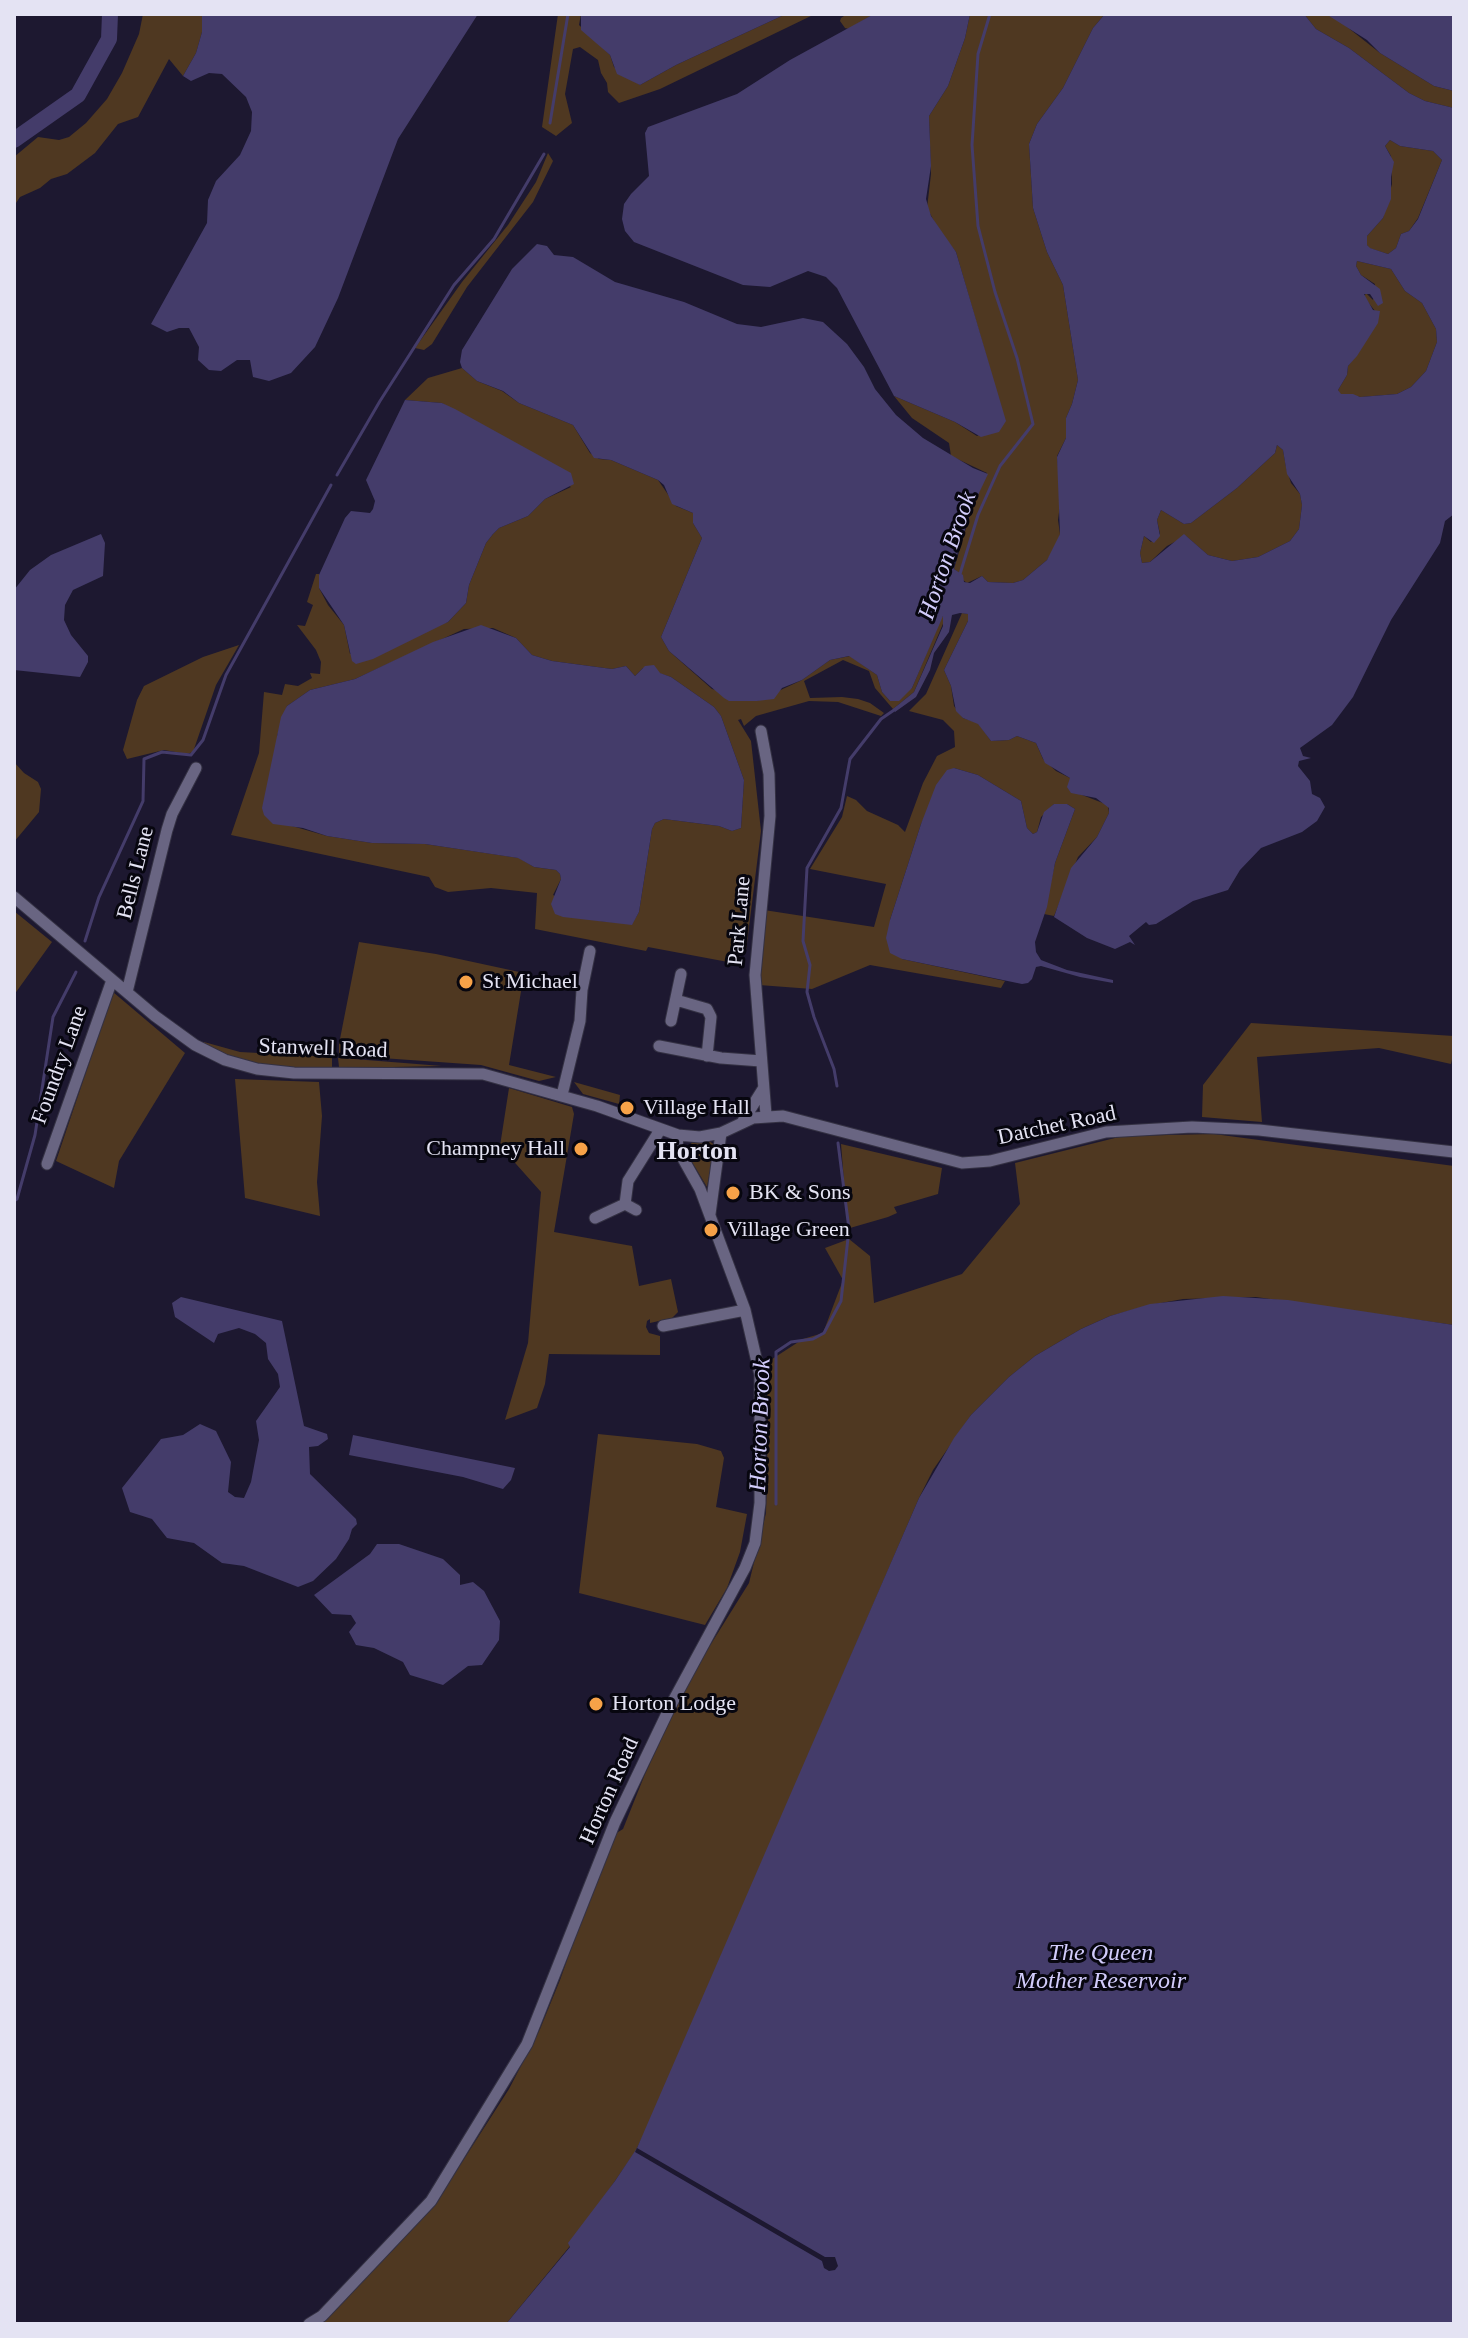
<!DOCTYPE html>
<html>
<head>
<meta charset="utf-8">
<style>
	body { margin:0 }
	#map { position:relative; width:1468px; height:2338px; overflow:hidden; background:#1d1830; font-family:"Times New Roman",serif }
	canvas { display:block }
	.frame { position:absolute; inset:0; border:16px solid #e4e3f3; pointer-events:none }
</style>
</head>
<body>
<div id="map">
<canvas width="1468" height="2338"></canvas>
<div class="frame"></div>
</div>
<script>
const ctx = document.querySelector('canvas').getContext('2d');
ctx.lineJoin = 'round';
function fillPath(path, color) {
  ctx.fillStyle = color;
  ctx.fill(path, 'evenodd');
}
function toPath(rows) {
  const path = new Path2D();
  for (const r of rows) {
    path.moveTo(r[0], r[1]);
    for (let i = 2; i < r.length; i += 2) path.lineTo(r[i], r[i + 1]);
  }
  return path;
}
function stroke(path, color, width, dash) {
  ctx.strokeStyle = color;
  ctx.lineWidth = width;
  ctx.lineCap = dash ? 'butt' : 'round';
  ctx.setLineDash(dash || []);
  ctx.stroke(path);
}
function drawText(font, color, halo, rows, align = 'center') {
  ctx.font = font + ' "Times New Roman",serif';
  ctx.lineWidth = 6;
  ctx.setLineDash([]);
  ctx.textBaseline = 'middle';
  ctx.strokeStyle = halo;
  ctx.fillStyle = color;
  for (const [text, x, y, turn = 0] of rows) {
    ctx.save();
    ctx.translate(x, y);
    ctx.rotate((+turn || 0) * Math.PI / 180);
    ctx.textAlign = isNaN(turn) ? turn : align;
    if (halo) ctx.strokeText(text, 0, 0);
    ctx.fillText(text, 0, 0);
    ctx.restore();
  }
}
const green = toPath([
	[143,14,202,14,202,32,196,53,183,76,169,59,138,117,118,124,95,153,67,174,51,179,40,188,20,197,14,206,14,157,38,137,59,140,69,137,86,123,107,99,122,73,139,34],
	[558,14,581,14,579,25,610,55,614,67,640,85,676,65,786,14,815,14,660,89,619,103,608,92,607,83,601,73,598,60,580,47,573,49,565,94,572,123,556,136,542,127],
	[847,14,874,14,849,29,845,28,840,21,841,18],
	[970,14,1105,14,1093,28,1063,88,1037,124,1029,144,1033,208,1047,252,1063,285,1078,380,1072,404,1066,418,1066,438,1057,456,1061,497,1058,520,1060,534,1057,545,1047,560,1023,580,1013,583,988,582,982,576,967,583,963,580,962,575,954,569,971,511,987,473,951,456,949,443,912,418,894,396,955,422,977,436,1005,421,956,252,940,232,927,208,931,174,929,116,948,86,965,38],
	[1304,14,1332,15,1380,53,1434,86,1454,91,1454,108,1425,101,1409,93,1349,48,1316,29],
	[1390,140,1400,146,1433,151,1442,160,1418,218,1409,231,1401,234,1396,248,1388,254,1369,248,1367,245,1367,236,1383,218,1392,184,1391,156,1385,146],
	[548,153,553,161,533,202,467,287,432,344,424,350,415,348,462,282,508,225,536,182],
	[1357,261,1391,269,1405,291,1422,303,1436,329,1437,342,1426,371,1411,387,1397,394,1361,397,1340,394,1338,390,1347,375,1348,366,1361,349,1375,311,1364,297,1366,293,1373,300,1375,284,1361,275,1356,266],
	[462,368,477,381,502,391,519,403,573,425,590,453,599,459,611,460,658,480,676,506,693,513,693,523,702,538,661,637,669,651,712,689,757,701,802,680,830,660,850,656,877,675,882,692,890,701,912,688,942,616,945,619,914,692,893,709,875,688,869,671,843,660,804,681,810,698,842,697,858,699,870,703,884,713,881,716,838,702,809,701,756,716,744,726,741,719,738,720,751,741,761,831,746,951,731,948,728,962,648,947,646,951,535,929,537,893,491,888,448,892,435,887,429,877,231,835,259,753,264,692,282,695,285,684,298,686,312,678,310,673,320,674,321,662,316,650,297,625,305,626,313,605,307,602,316,574,319,574,319,588,328,605,344,625,350,654,448,622,466,603,469,585,486,543,493,534,499,528,528,516,545,499,571,487,442,403,405,400,428,378],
	[493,628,516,638,532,655,552,661,612,669,626,666,635,676,643,668,671,677,714,707,721,716,744,780,741,828,732,831,719,826,664,819,655,823,652,829,639,912,632,924,600,921,553,895,561,879,560,874,556,870,534,867,519,858,425,844,372,843,327,836,292,826,277,736,287,706,310,690,355,679,464,629],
	[1277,445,1283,450,1286,467,1291,483,1300,494,1302,505,1299,529,1290,541,1258,557,1232,561,1208,555,1186,536,1167,546,1150,562,1142,563,1140,553,1144,536,1151,542,1160,534,1157,520,1161,510,1184,524,1191,523,1237,488,1275,453],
	[962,613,968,614,968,621,944,670,951,686,954,706,963,718,978,723,991,741,1009,740,1017,736,1036,743,1043,759,1056,771,1070,778,1077,793,1108,805,1109,813,1097,837,1078,857,1054,916,1044,914,1055,863,1075,809,1067,804,1054,804,1041,817,1037,832,1033,834,1027,828,1021,801,978,775,954,768,921,824,890,920,902,959,1005,981,1001,988,870,965,812,989,759,985,764,910,874,927,886,884,810,869,842,817,847,796,856,800,867,811,898,825,905,832,923,783,937,756,955,747,954,731,943,720,909,711,926,694],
	[239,645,216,685,193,752,187,754,164,750,127,759,123,750,137,700,144,686,203,657],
	[14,762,24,773,38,782,41,789,39,812,14,842],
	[14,911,52,942,14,995],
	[359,942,436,954,524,973,509,1065,556,1077,539,1081,481,1065,339,1055,339,1044],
	[113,992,185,1053,119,1161,114,1188,56,1161],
	[1251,1023,1454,1036,1454,1050,1451,1064,1379,1048,1257,1057,1262,1122,1202,1117,1203,1085],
	[204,1042,240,1052,332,1057,332,1068,291,1068,252,1064,237,1060,202,1044],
	[338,1058,341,1058,442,1066,344,1068,339,1067],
	[235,1079,319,1082,322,1116,317,1182,320,1216,245,1198],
	[574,1082,620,1095,619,1104,583,1094],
	[509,1088,572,1107,574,1114,554,1232,632,1246,639,1286,671,1279,678,1312,672,1318,650,1323,650,1319,647,1321,646,1327,649,1333,660,1336,660,1355,549,1354,545,1384,537,1408,505,1420,528,1343,541,1192,500,1146],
	[1214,1134,1454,1166,1454,1325,1256,1297,1183,1299,1150,1305,1110,1316,1081,1329,1035,1356,1009,1377,971,1415,933,1470,919,1498,654,2114,635,2152,570,2246,506,2324,315,2324,395,2248,455,2173,509,2089,540,2029,560,1980,610,1837,623,1829,645,1774,691,1676,749,1583,766,1513,768,1420,766,1363,803,1339,823,1333,843,1280,825,1248,849,1239,870,1256,874,1303,962,1274,1020,1204,1015,1163,1123,1136],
	[693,1142,709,1141,715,1145,707,1187,686,1152,687,1147],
	[841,1144,942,1168,938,1194,894,1207,897,1213,888,1217,850,1228,847,1219],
	[598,1434,697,1444,721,1451,724,1458,716,1507,747,1514,740,1552,727,1588,705,1625,579,1593]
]);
const water = toPath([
	[202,14,478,14,398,139,338,298,315,347,291,373,269,381,253,377,250,360,237,360,221,371,209,370,198,360,199,347,189,328,179,328,167,332,151,324,207,223,208,200,216,181,240,155,251,131,252,112,246,97,222,74,209,73,191,81,183,76,196,53,202,32],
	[581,14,786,14,676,65,640,85,617,74,610,55,581,30],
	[874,14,970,14,965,38,948,86,929,116,931,166,926,199,931,216,956,252,1006,421,999,432,981,437,955,422,894,396,837,288,826,277,808,271,770,287,743,285,634,242,625,231,622,219,624,204,631,194,649,176,645,133,648,127,737,94,790,60],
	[1105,14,1304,14,1316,29,1349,48,1409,93,1425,101,1454,108,1454,514,1445,521,1440,543,1391,620,1353,697,1332,725,1300,748,1303,756,1311,758,1299,761,1298,766,1310,781,1312,794,1320,798,1325,807,1317,821,1302,832,1261,848,1240,870,1228,890,1193,901,1156,924,1149,925,1146,922,1129,936,1135,945,1130,942,1115,949,1087,938,1054,917,1071,868,1097,837,1109,813,1109,808,1096,798,1071,793,1067,787,1070,778,1045,763,1036,743,1017,736,1009,740,991,741,978,724,963,718,956,711,951,686,944,670,968,621,968,614,960,613,952,615,949,632,934,653,930,670,916,697,895,712,893,709,914,692,943,626,943,616,912,688,899,701,890,701,882,692,877,675,849,656,830,660,802,680,782,688,774,699,757,701,729,701,724,698,669,651,661,637,702,538,693,523,693,513,672,504,664,485,658,480,611,460,594,458,573,425,519,403,503,391,477,381,462,368,460,362,462,350,512,269,537,244,547,246,554,255,573,257,615,282,684,302,737,324,761,327,803,318,823,322,847,344,864,367,875,389,896,415,923,438,973,468,988,474,971,510,957,555,954,569,963,575,964,582,970,583,982,576,988,582,1013,583,1023,580,1047,560,1060,534,1057,457,1066,438,1066,418,1072,404,1078,380,1063,285,1047,252,1033,208,1029,144,1037,124,1063,88,1093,28],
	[1390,140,1400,146,1433,151,1442,160,1418,219,1409,231,1401,234,1396,248,1388,254,1370,248,1367,245,1367,236,1383,218,1391,199,1391,177,1394,162,1385,146],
	[1357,261,1391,269,1405,291,1422,303,1436,329,1437,342,1426,371,1411,387,1397,394,1360,397,1353,394,1341,394,1338,390,1347,375,1348,366,1357,356,1378,323,1380,311,1373,310,1364,294,1370,294,1378,306,1383,303,1380,289,1361,275,1356,266],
	[1277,445,1283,450,1287,474,1300,494,1302,505,1299,529,1290,541,1258,557,1232,561,1208,555,1184,534,1150,562,1142,563,1140,553,1144,536,1154,543,1160,536,1157,520,1161,510,1184,524,1191,523,1237,488,1275,453],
	[1326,14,1454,14,1454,91,1434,86,1380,53,1367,40],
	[405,400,442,403,455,409,571,473,574,484,545,499,528,516,499,528,493,534,486,543,469,585,466,603,448,622,373,659,356,664,352,661,344,625,319,588,319,575,345,518,351,511,370,513,373,509,375,501,366,480],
	[101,534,105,543,103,576,73,590,65,605,64,620,71,635,88,656,88,662,80,677,14,670,14,590,30,570,51,555],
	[481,625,516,638,532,655,552,661,612,669,626,666,635,676,645,666,654,665,660,673,671,677,714,707,721,716,744,780,741,828,732,831,719,826,664,819,655,823,652,829,639,912,632,925,563,917,555,914,551,904,561,879,560,874,556,870,534,867,518,858,425,844,372,843,327,836,303,828,273,824,264,815,262,808,281,717,287,706,310,690,355,679,433,642],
	[954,768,978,775,1021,801,1027,828,1033,834,1037,832,1044,812,1054,804,1067,804,1075,809,1055,863,1047,907,1035,942,1036,952,1041,960,1067,970,1113,980,1113,983,1080,977,1041,966,1036,967,1032,979,1028,983,1022,984,902,959,890,953,886,938,890,920,921,824,936,785,947,770],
	[1223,1296,1288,1300,1454,1325,1454,2324,506,2324,570,2247,568,2243,615,2181,637,2148,919,1498,954,1438,971,1415,1009,1377,1035,1356,1081,1329,1110,1316,1150,1304],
	[181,1297,282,1321,304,1426,327,1434,328,1439,318,1446,309,1447,310,1474,356,1519,357,1524,352,1529,349,1539,336,1559,313,1581,298,1587,244,1566,222,1563,194,1543,167,1538,152,1519,130,1512,122,1488,161,1439,183,1435,200,1424,216,1431,231,1462,228,1492,235,1497,244,1498,251,1482,259,1440,256,1421,280,1387,278,1374,268,1359,266,1343,255,1334,239,1328,218,1334,214,1343,175,1317,172,1303],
	[353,1435,515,1468,511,1480,503,1489,463,1477,349,1455],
	[377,1544,399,1544,443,1559,460,1575,460,1585,473,1582,484,1591,500,1621,499,1640,482,1665,468,1666,443,1685,410,1675,403,1662,374,1648,356,1645,349,1632,356,1623,351,1615,332,1614,314,1595,370,1554]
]);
const pier = toPath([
	[637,2148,825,2257,835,2257,838,2266,835,2270,829,2271,824,2268,822,2261,635,2152]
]);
const stream = toPath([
	[550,123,568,14],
	[337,475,380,401,454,285,494,239,544,154],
	[960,574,978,515,1000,466,1033,424,1017,358,995,292,978,226,972,145,978,54,990,14],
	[85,941,99,897,143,801,144,759,162,752,191,755,203,740,226,675,331,485],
	[837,1086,834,1069,814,1017,807,992,810,965,803,941,807,868,841,808,850,759,881,719,897,708],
	[14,1201,17,1199,35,1135,53,1017,76,972],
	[776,1504,776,1352,791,1342,813,1339,824,1333,841,1301,849,1229,838,1143]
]);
const river = toPath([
	[14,140,78,95,109,39,110,14]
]);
const minor = toPath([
	[761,731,769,774,770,816,755,975,766,1115],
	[14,897,155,1016,195,1045,225,1060,257,1069,294,1073,483,1074,597,1106,678,1135,700,1137,721,1133,753,1118,783,1116,962,1163,990,1161,1106,1132,1192,1127,1259,1130,1454,1152],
	[127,992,167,830,172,814,196,768],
	[676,1000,707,1009,711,1017,707,1056],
	[671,1021,681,974],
	[659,1046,721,1058,761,1061],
	[562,1095,580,1021,582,990,590,951],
	[743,1121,763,1089],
	[47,1164,112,980],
	[636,1210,625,1204,628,1181,660,1130],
	[710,1214,721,1133],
	[595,1218,625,1204],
	[663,1326,745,1310],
	[309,2324,322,2316,431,2201,527,2044,615,1822,672,1703,745,1568,755,1543,760,1503,760,1375,745,1310,700,1189,677,1148,678,1135]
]);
const markers = [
	[466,982,8,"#f7a248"],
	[627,1108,8,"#f7a248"],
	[581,1149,8,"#f7a248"],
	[733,1193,8,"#f7a248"],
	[711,1230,8,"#f7a248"],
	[596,1704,8,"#f7a248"]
];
const streetNames = [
	["Bells Lane",136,873,-76],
	["Park Lane",740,921,-85],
	["Stanwell Road",323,1049,2],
	["Foundry Lane",60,1065,-70],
	["Datchet Road",1057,1126,-12],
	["Horton Road",610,1791,-66]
];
const poiNames = [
	["St Michael",482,982],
	["Village Hall",643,1108],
	["Champney Hall",565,1149,"right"],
	["BK & Sons",749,1193],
	["Village Green",727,1230],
	["Horton Lodge",612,1704]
];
const waterNames = [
	["Horton Brook",948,556,-71],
	["Horton Brook",761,1425,-88],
	["The Queen",1101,1954],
	["Mother Reservoir",1101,1982]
];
const quarterNames = [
	["Horton",697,1152]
];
fillPath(green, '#4f3821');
fillPath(water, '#443c6a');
fillPath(pier, '#1d1830');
stroke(stream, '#443c6a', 3);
stroke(river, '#443c6a', 16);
stroke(minor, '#343143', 13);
stroke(minor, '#696582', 11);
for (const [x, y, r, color] of markers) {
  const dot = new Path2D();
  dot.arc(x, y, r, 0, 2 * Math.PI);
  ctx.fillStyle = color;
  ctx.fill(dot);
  stroke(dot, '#07060f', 3);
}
drawText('22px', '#e4e3f3', '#07060f', streetNames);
drawText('22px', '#e4e3f3', '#07060f', poiNames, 'left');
drawText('italic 24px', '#d2ccfb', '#07060f', waterNames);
drawText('bold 26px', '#e4e3f3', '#07060f', quarterNames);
</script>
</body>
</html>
